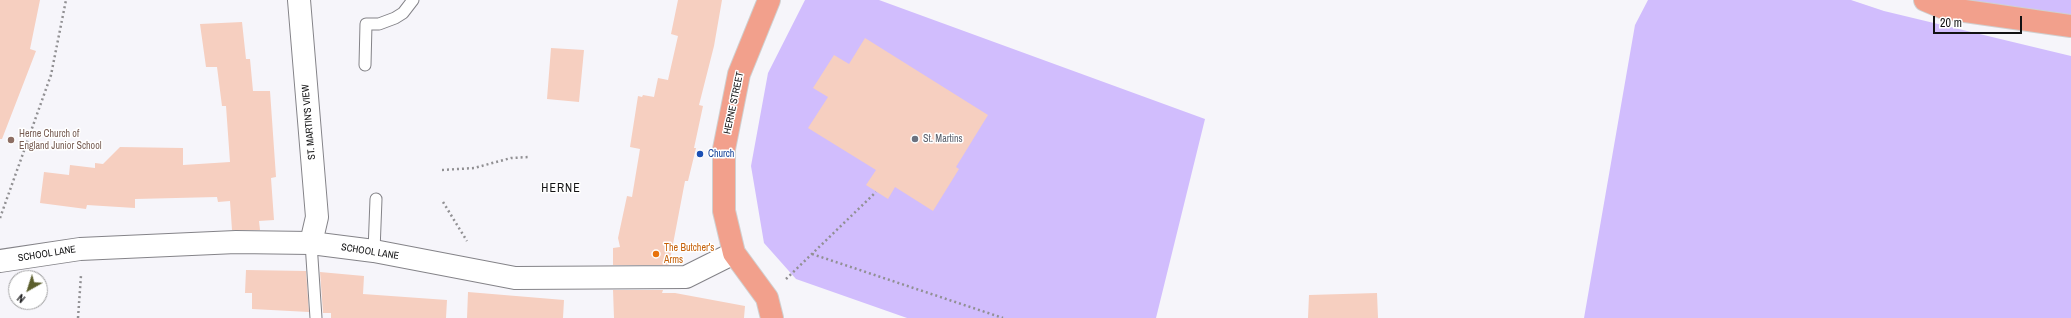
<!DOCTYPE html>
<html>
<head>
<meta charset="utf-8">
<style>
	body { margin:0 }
	#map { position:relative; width:2071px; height:318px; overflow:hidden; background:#f6f5fa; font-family:"Archivo Narrow",sans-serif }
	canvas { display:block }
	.north { position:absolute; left:8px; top:270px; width:40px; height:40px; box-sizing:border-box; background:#fff; border:1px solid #a0a0a1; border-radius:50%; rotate:219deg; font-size:11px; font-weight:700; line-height:16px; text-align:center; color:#121213 }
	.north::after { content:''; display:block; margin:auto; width:14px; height:18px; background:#5b5e2c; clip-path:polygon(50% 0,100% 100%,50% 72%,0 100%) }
	.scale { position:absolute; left:1933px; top:16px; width:89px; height:18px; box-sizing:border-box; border:2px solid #121213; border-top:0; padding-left:5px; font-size:12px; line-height:14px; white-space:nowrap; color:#121213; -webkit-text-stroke:3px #fff; paint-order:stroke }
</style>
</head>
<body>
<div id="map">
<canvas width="2071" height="318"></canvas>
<div class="north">N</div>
<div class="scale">20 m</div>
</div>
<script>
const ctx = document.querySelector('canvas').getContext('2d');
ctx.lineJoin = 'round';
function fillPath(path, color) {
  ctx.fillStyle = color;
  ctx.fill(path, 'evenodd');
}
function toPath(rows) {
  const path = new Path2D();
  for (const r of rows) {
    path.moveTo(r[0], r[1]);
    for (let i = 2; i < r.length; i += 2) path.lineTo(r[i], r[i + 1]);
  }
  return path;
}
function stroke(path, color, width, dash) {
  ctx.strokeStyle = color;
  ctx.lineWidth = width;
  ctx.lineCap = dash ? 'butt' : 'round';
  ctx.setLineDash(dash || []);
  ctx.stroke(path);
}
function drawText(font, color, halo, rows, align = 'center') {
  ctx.font = font + ' "Archivo Narrow",sans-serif';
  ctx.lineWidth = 3;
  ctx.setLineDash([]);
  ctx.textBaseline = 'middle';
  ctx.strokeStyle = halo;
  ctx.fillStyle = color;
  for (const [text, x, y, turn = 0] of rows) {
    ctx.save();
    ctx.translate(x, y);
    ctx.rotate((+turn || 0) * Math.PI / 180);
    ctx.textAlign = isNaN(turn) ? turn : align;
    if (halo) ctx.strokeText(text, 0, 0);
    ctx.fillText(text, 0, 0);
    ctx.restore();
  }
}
const green = toPath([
	[805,0,879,0,1205,119,1156,318,907,318,796,279,764,243,751,166,768,73],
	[1648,0,1851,0,1884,11,2071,56,2071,318,1584,318,1635,25],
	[1925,0,2071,0,2071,26]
]);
const building = toPath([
	[0,0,40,0,30,49,36,51,2,139,0,139],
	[678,0,722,0,714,46,699,105,703,106,694,148,696,148,688,181,685,181,669,265,613,265,613,248,620,247,618,238,627,196,632,197,640,149,630,147,638,96,642,97,643,95,654,97,658,78,668,80,678,36,671,34],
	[242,22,246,59,250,59,253,91,270,91,276,177,271,178,274,220,259,221,260,230,232,230,230,201,218,202,217,197,135,199,135,208,87,205,86,209,40,203,44,172,69,175,70,165,95,168,95,163,103,164,120,147,183,148,183,165,230,162,226,106,222,106,217,67,206,67,200,24],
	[865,38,988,115,956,167,959,169,933,211,895,187,888,199,866,185,876,170,808,128,828,97,813,88,834,55,849,64],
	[551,48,584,50,579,102,547,99],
	[246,270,306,271,309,312,252,309,252,293,245,293],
	[320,272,364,276,363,294,447,300,446,318,331,318,331,313,323,313],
	[613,290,663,290,662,293,675,293,745,306,744,318,614,318],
	[468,292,564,300,563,318,467,318],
	[1377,293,1378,318,1308,318,1309,295]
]);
const path = toPath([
	[442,170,474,168,511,158,529,157],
	[443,202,467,241],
	[0,218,51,75,66,0],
	[812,254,1003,318],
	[786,279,876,192],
	[78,318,81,275]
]);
const lane = toPath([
	[365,65,366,24,379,24,395,18,403,13,413,0],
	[311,243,316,318],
	[374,251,376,199]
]);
const street = toPath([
	[299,0,317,217,311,243]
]);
const secondary = toPath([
	[0,261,80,249,236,242,311,243,374,251,515,278,686,277,734,253]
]);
const primary = toPath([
	[769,0,739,74,724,149,724,211,734,253,767,298,772,318],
	[1925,0,1944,8,2071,26]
]);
const markers = [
	[915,139,4,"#6b7280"],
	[11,140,4,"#8d6e63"],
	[700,154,4,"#1a4fb4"],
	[656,254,4,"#e8710a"]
];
const streetNames = [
	["HERNE STREET",734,103,-78],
	["ST. MARTIN'S VIEW",309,122,-95],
	["SCHOOL LANE",370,252,9],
	["SCHOOL LANE",47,254,-9]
];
const educationNames = [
	["Herne Church of",19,134],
	["England Junior School",19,146]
];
const worshipNames = [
	["St. Martins",923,139]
];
const transitNames = [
	["Church",708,154]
];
const foodNames = [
	["The Butcher's",664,248],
	["Arms",664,260]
];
const quarterNames = [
	["HERNE",561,189]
];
fillPath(green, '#d1bdfd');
fillPath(building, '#f6cfc0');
stroke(lane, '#848388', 13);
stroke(street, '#848388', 24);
stroke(secondary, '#848388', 24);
stroke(primary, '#d0d0d0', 24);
stroke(path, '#919093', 2.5, [2, 3]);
stroke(lane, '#fff', 11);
stroke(street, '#fff', 22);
stroke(secondary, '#fff', 22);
stroke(primary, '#f2a08c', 22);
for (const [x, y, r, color] of markers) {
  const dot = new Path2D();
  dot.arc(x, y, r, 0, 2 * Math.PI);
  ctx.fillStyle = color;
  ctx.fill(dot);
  stroke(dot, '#fff', 1.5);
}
drawText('10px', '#121213', '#fff', streetNames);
drawText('10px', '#785e54', '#fff', educationNames, 'left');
drawText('10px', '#5b616d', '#fff', worshipNames, 'left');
drawText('10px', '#164399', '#fff', transitNames, 'left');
drawText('10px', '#c56008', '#fff', foodNames, 'left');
ctx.letterSpacing = '1px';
drawText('12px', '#121213', '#fff', quarterNames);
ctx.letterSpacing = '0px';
</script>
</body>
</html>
